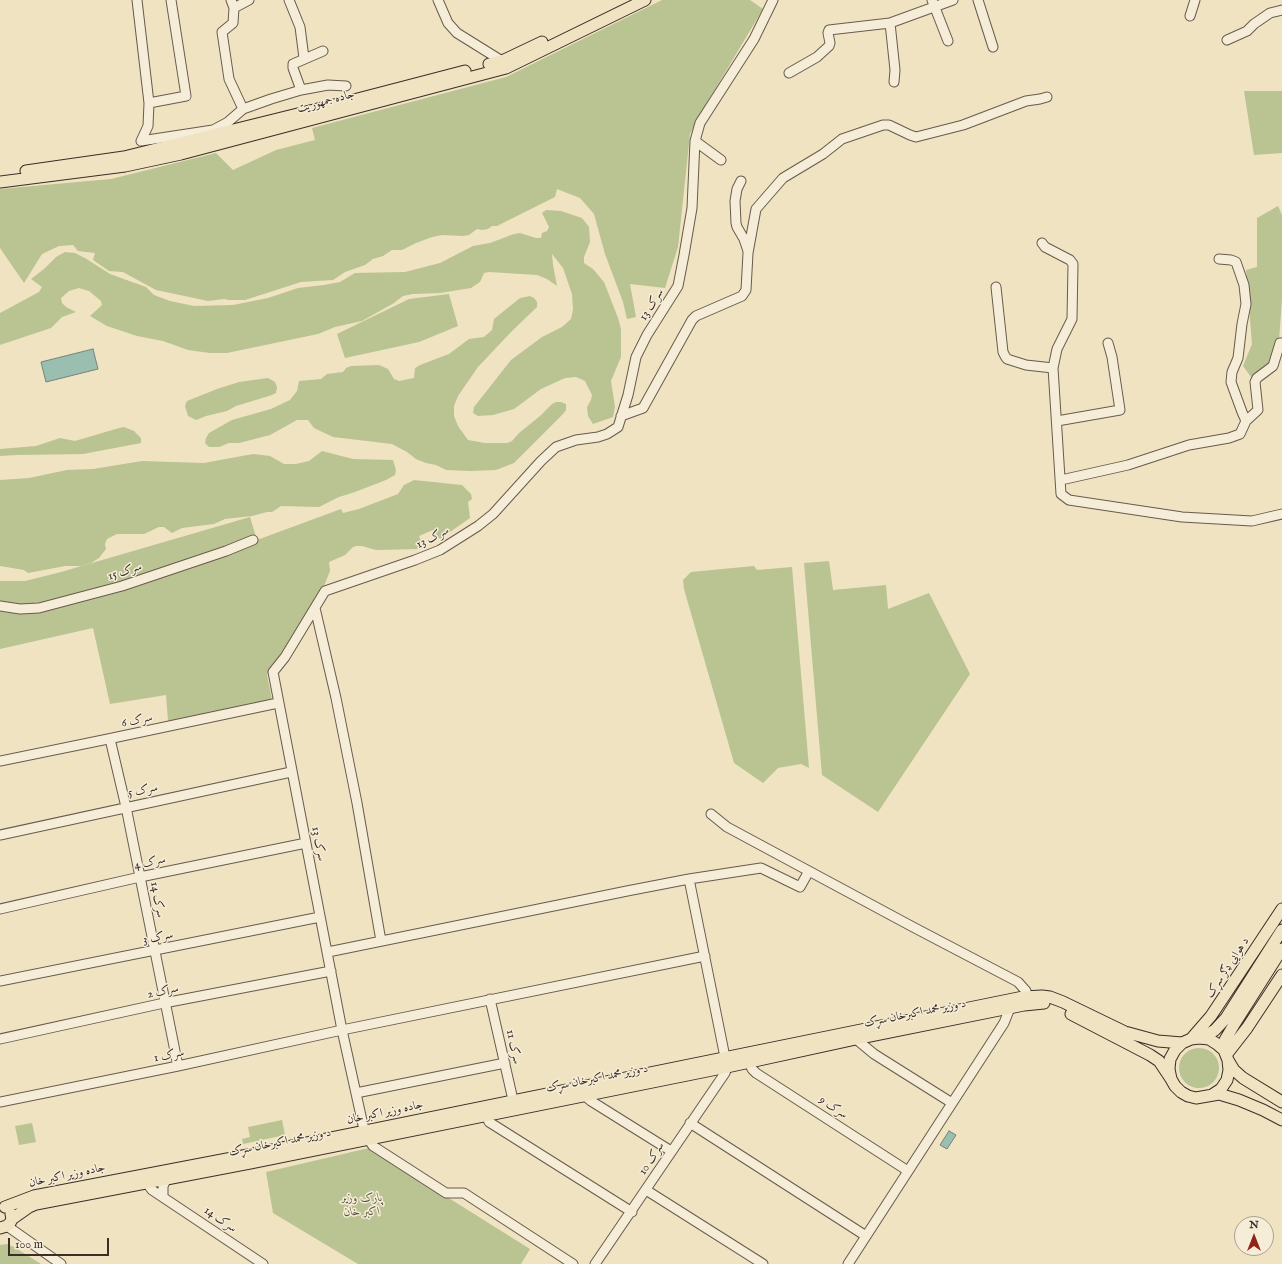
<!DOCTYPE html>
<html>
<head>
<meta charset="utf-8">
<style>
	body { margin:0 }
	#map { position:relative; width:1282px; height:1264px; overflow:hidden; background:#efe3c1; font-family:"IM FELL English",serif }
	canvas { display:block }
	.north { position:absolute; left:1234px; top:1216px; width:40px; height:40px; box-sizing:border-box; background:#f5edd7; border:1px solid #aba091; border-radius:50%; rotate:0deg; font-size:11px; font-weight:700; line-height:16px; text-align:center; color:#3c2d28 }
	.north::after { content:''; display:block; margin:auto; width:14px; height:18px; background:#8f2418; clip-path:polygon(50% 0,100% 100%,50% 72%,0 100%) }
	.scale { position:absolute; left:8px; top:1238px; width:101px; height:18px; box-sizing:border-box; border:2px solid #3c2d28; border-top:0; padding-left:5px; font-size:12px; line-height:14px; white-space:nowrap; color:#3c2d28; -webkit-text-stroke:3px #f5edd7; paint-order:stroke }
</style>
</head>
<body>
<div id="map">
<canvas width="1282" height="1264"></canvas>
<div class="north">N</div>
<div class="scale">100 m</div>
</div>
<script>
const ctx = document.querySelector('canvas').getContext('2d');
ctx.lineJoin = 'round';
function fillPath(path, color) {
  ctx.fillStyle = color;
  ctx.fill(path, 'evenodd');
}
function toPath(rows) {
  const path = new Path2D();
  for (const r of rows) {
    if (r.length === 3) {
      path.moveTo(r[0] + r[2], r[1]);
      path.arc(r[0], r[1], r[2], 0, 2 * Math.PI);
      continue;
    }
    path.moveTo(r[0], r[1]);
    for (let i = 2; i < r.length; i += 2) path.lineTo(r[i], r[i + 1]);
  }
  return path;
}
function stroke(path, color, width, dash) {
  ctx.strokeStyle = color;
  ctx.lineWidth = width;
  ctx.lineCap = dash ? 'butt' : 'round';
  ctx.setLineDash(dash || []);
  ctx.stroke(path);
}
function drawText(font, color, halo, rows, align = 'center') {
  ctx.font = font + ' "IM FELL English",Amiri,serif';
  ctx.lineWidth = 3;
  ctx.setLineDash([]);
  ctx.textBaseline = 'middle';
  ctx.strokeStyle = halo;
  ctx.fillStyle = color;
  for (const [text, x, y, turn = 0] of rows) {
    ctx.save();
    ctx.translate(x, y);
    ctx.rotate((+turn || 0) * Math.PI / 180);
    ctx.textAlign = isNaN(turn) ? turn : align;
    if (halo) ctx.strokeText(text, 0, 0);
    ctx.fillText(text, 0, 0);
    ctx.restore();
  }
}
const green = toPath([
	[662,0,750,0,763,9,699,116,690,134,678,247,665,288,630,284,636,317,627,319,623,302,605,254,594,214,580,198,557,189,555,197,497,226,492,226,488,229,482,230,477,229,469,235,463,236,442,235,432,237,416,243,402,250,392,250,383,256,373,259,365,265,345,272,333,280,301,282,245,300,229,300,224,299,208,301,156,290,123,272,109,271,93,260,95,253,78,251,73,245,59,246,42,254,24,283,0,248,0,189,111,179,216,153,233,170,276,150,315,140,312,128,506,77],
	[1244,91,1282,91,1282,153,1254,155],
	[1278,206,1282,215,1282,298,1279,341,1268,365,1251,377,1243,366,1252,344,1246,270,1257,267,1257,218],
	[546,210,561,211,582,218,589,227,590,242,584,257,584,263,593,269,604,282,618,318,621,329,621,357,611,381,615,407,613,417,593,424,588,416,587,407,591,400,592,395,585,381,576,377,565,378,541,389,514,409,493,415,478,416,473,413,474,407,511,360,542,337,562,327,571,319,573,309,572,294,563,268,552,254,553,265,557,286,547,279,537,275,489,272,484,273,480,282,471,288,440,293,413,294,403,296,394,303,362,321,335,327,318,334,227,353,210,353,188,350,163,341,137,336,107,326,90,316,102,305,101,301,89,291,79,288,69,291,61,298,62,303,66,307,76,312,62,317,51,328,0,345,0,313,39,292,42,287,31,279,44,269,56,257,65,252,75,253,85,258,110,274,146,287,154,295,170,301,194,306,233,305,268,298,298,288,324,285,340,282,355,273,405,272,440,263,473,246,490,243,514,234,520,233,536,238,541,238,542,233,547,231,549,227,542,213],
	[449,294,458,326,419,342,345,358,337,334,409,299],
	[530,296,534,298,537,302,537,307,511,332,478,367,458,396,454,406,454,416,458,426,468,440,485,443,507,443,512,441,519,433,540,416,552,404,556,402,561,402,566,404,566,410,563,414,514,463,496,470,470,471,446,470,436,465,426,463,416,459,407,452,392,444,333,437,314,428,308,420,297,420,270,435,239,443,229,443,219,447,209,447,205,443,206,438,209,433,232,420,271,409,290,400,297,391,299,381,321,379,327,374,343,372,346,368,351,366,379,365,388,369,394,379,399,381,414,378,415,368,420,365,449,354,469,339,484,337,492,330,494,319,520,298],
	[268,378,275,382,277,387,276,393,272,395,236,406,227,411,206,416,196,420,188,416,185,406,187,401,217,389,239,382],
	[124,427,134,431,141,438,141,443,83,454,17,455,0,456,0,449,36,446,60,438,75,441,119,428],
	[322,451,353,459,393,460,396,470,395,475,386,480,355,492,339,497,319,507,281,506,272,512,267,512,252,516,225,519,214,524,182,528,172,533,164,527,159,527,144,534,117,534,107,539,105,544,106,549,99,558,91,563,81,566,65,566,28,573,24,570,0,566,0,480,29,478,67,470,93,469,142,461,204,463,253,454,270,456,284,464,296,464,309,461],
	[414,480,462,485,471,494,472,499,468,502,470,518,440,539,433,530,419,536,424,548,419,549,376,550,362,546,356,546,353,547,345,555,329,562,330,571,324,586,279,658,270,667,267,675,272,700,168,721,166,695,110,704,93,628,0,649,0,581,25,581,61,572,250,517,257,540,341,509,343,513,359,509,398,494,404,485],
	[829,561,833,590,886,585,888,609,929,593,970,674,878,812,822,775,804,563],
	[754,566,757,570,792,567,809,768,801,764,778,768,763,783,734,763,684,589,683,580,691,572],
	[1199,1068,20],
	[282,1120,285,1135,243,1144,242,1139,250,1137,248,1127],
	[32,1123,36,1142,19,1145,15,1126],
	[369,1148,530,1249,521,1264,358,1264,273,1213,266,1172],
	[7,1244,14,1247,41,1264,0,1264,0,1245]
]);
const water = toPath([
	[93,349,98,369,46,382,41,362,93,349],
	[949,1131,956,1135,947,1149,940,1145,949,1131]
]);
const minor = toPath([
	[137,0,149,103,148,126,141,141],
	[231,0,234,8,233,23,222,32,229,79,243,109],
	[289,0,300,27,304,58],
	[438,0,448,23,457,33,502,61],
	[932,0,948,41],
	[978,0,993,47],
	[234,8,249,0],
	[1190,16,1195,0],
	[890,23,895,70,894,82],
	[1227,40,1247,31,1254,24,1270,13,1282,10],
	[789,73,817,57,829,46,830,43,828,33,829,30,890,23,953,0],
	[301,90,293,68,293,64,323,51],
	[149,103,186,96,171,0],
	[141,141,213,130,228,122,243,109,271,99,301,90,328,85,346,86],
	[695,141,721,160],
	[741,181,737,189,735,201,736,223,737,227,744,239,748,251],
	[1042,243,1045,247,1070,260,1073,264,1072,319,1057,349,1053,368,1061,494,1069,500,1182,517,1252,521,1282,514],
	[1219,259,1231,260,1236,262,1244,285,1246,304,1242,324,1238,358,1232,372,1231,382,1242,412,1246,421],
	[996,287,1003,352,1005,356,1007,359,1026,365,1053,368],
	[621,416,643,408,692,320,696,316,742,296,746,290,748,253,756,209,783,178,823,154,842,139,883,125,889,125,910,135,916,137,963,125,1026,101,1040,99,1047,97],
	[1057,421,1120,410,1112,357,1108,343],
	[1061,480,1128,465,1189,445,1229,438,1240,434,1246,421,1258,410,1255,382,1257,378,1273,366,1280,343,1282,343],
	[0,606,20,609,39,608,122,586,226,551,253,540],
	[315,608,336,698,357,803,381,941],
	[110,739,126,807,178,1066],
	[0,761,108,739,278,703],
	[711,814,727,827,913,927,1018,982,1026,991,1028,1004],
	[0,835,291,772],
	[0,909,140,877,306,843],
	[328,952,627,891,689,879,761,868,800,887,809,871],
	[0,981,320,917],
	[490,999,513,1100],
	[854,1034,856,1039,874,1054,952,1103],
	[0,1039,164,1003,331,971],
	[747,1058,752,1069,756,1073,908,1171],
	[583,1092,584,1095,591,1101,671,1151],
	[356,1093,505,1063],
	[0,1102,178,1066,342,1030,705,956],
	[484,1110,489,1122,632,1212],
	[690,1123,866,1236],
	[146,1182,152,1190,263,1264],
	[646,1190,763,1264],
	[163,1197,163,1186,167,1178],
	[7,1226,61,1264],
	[573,1264,464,1193,446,1193,373,1146,368,1139,363,1125,342,1030,273,672,285,657,325,591,415,560,440,550,478,526,493,514,541,461,556,447,576,440,598,437,607,434,618,427,628,395,636,357,647,335,678,286,684,255,692,208,695,141,700,123,754,39,773,0],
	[595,1264,725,1073,727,1067,689,879],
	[848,1264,1004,1023,1010,1008]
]);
const major = toPath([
	[489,64,502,61,542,42],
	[26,171,124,157,346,102,465,71],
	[0,182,125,166,181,154,506,68,645,0],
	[1071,1014,1150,1055,1159,1061,1171,1079],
	[1199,1038,1207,1035,1215,1030,1226,1018,1282,930],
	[1191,1039,1211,1016,1282,909],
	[1224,1050,1225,1040,1235,1023,1282,949],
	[1226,1055,1247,1028,1282,975],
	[1228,1060,1234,1070,1243,1078,1282,1102],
	[1212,1095,1221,1089,1227,1080,1229,1070,1228,1060,1224,1050,1217,1044,1209,1039,1199,1038,1191,1039,1182,1043,1175,1050,1170,1059,1169,1069,1171,1079,1175,1086,1181,1092,1188,1096,1196,1098,1219,1094,1239,1100,1263,1110,1282,1120],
	[5,1207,34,1196,248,1155,1023,997,1042,996,1050,997,1063,1002,1125,1032,1158,1041,1182,1043],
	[12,1219,29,1207,36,1204,250,1163,727,1067,856,1039,1024,1005,1044,1003],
	[0,1228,7,1226,10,1223,12,1219,11,1214]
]);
const streetNames = [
	["جاده جمهوریت",326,102,-15],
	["سرک 13",652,305,-58],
	["سرک 13",433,538,-27],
	["سرک 15",125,572,-18],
	["سرک 6",137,721,-12],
	["سرک 5",143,791,-12],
	["سرک 13",318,844,79],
	["سرک 4",150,863,-12],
	["سرک 14",157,900,79],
	["سرک 3",158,938,-11],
	["د هوایی ډګر سړک",1228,968,-57],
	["سرک 2",163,992,-12],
	["د وزیر محمد اکبرخان سړک",915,1014,-11],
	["سرک 11",513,1047,77],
	["سرک 1",169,1056,-12],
	["د وزیر محمد اکبرخان سړک",597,1079,-11],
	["سرک 9",833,1108,33],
	["جاده وزیر اکبر خان",385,1113,-12],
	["د وزیر محمد اکبرخان سړک",280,1143,-11],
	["سرک 10",652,1159,-57],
	["جاده وزیر اکبر خان",67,1176,-12],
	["سرک 14",220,1220,34]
];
const parkNames = [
	["پارک وزیر",362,1199],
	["اکبر خان",362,1213]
];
fillPath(green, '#bac392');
fillPath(water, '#9abeb0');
stroke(water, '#74847a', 1);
stroke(minor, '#695a4e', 11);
stroke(major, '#3c2d28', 13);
stroke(minor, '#f5edd7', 9);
stroke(major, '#efe3c1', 11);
drawText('12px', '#3c2d28', '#f5edd7', streetNames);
drawText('italic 12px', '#5c5242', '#f5edd7', parkNames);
</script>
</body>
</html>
